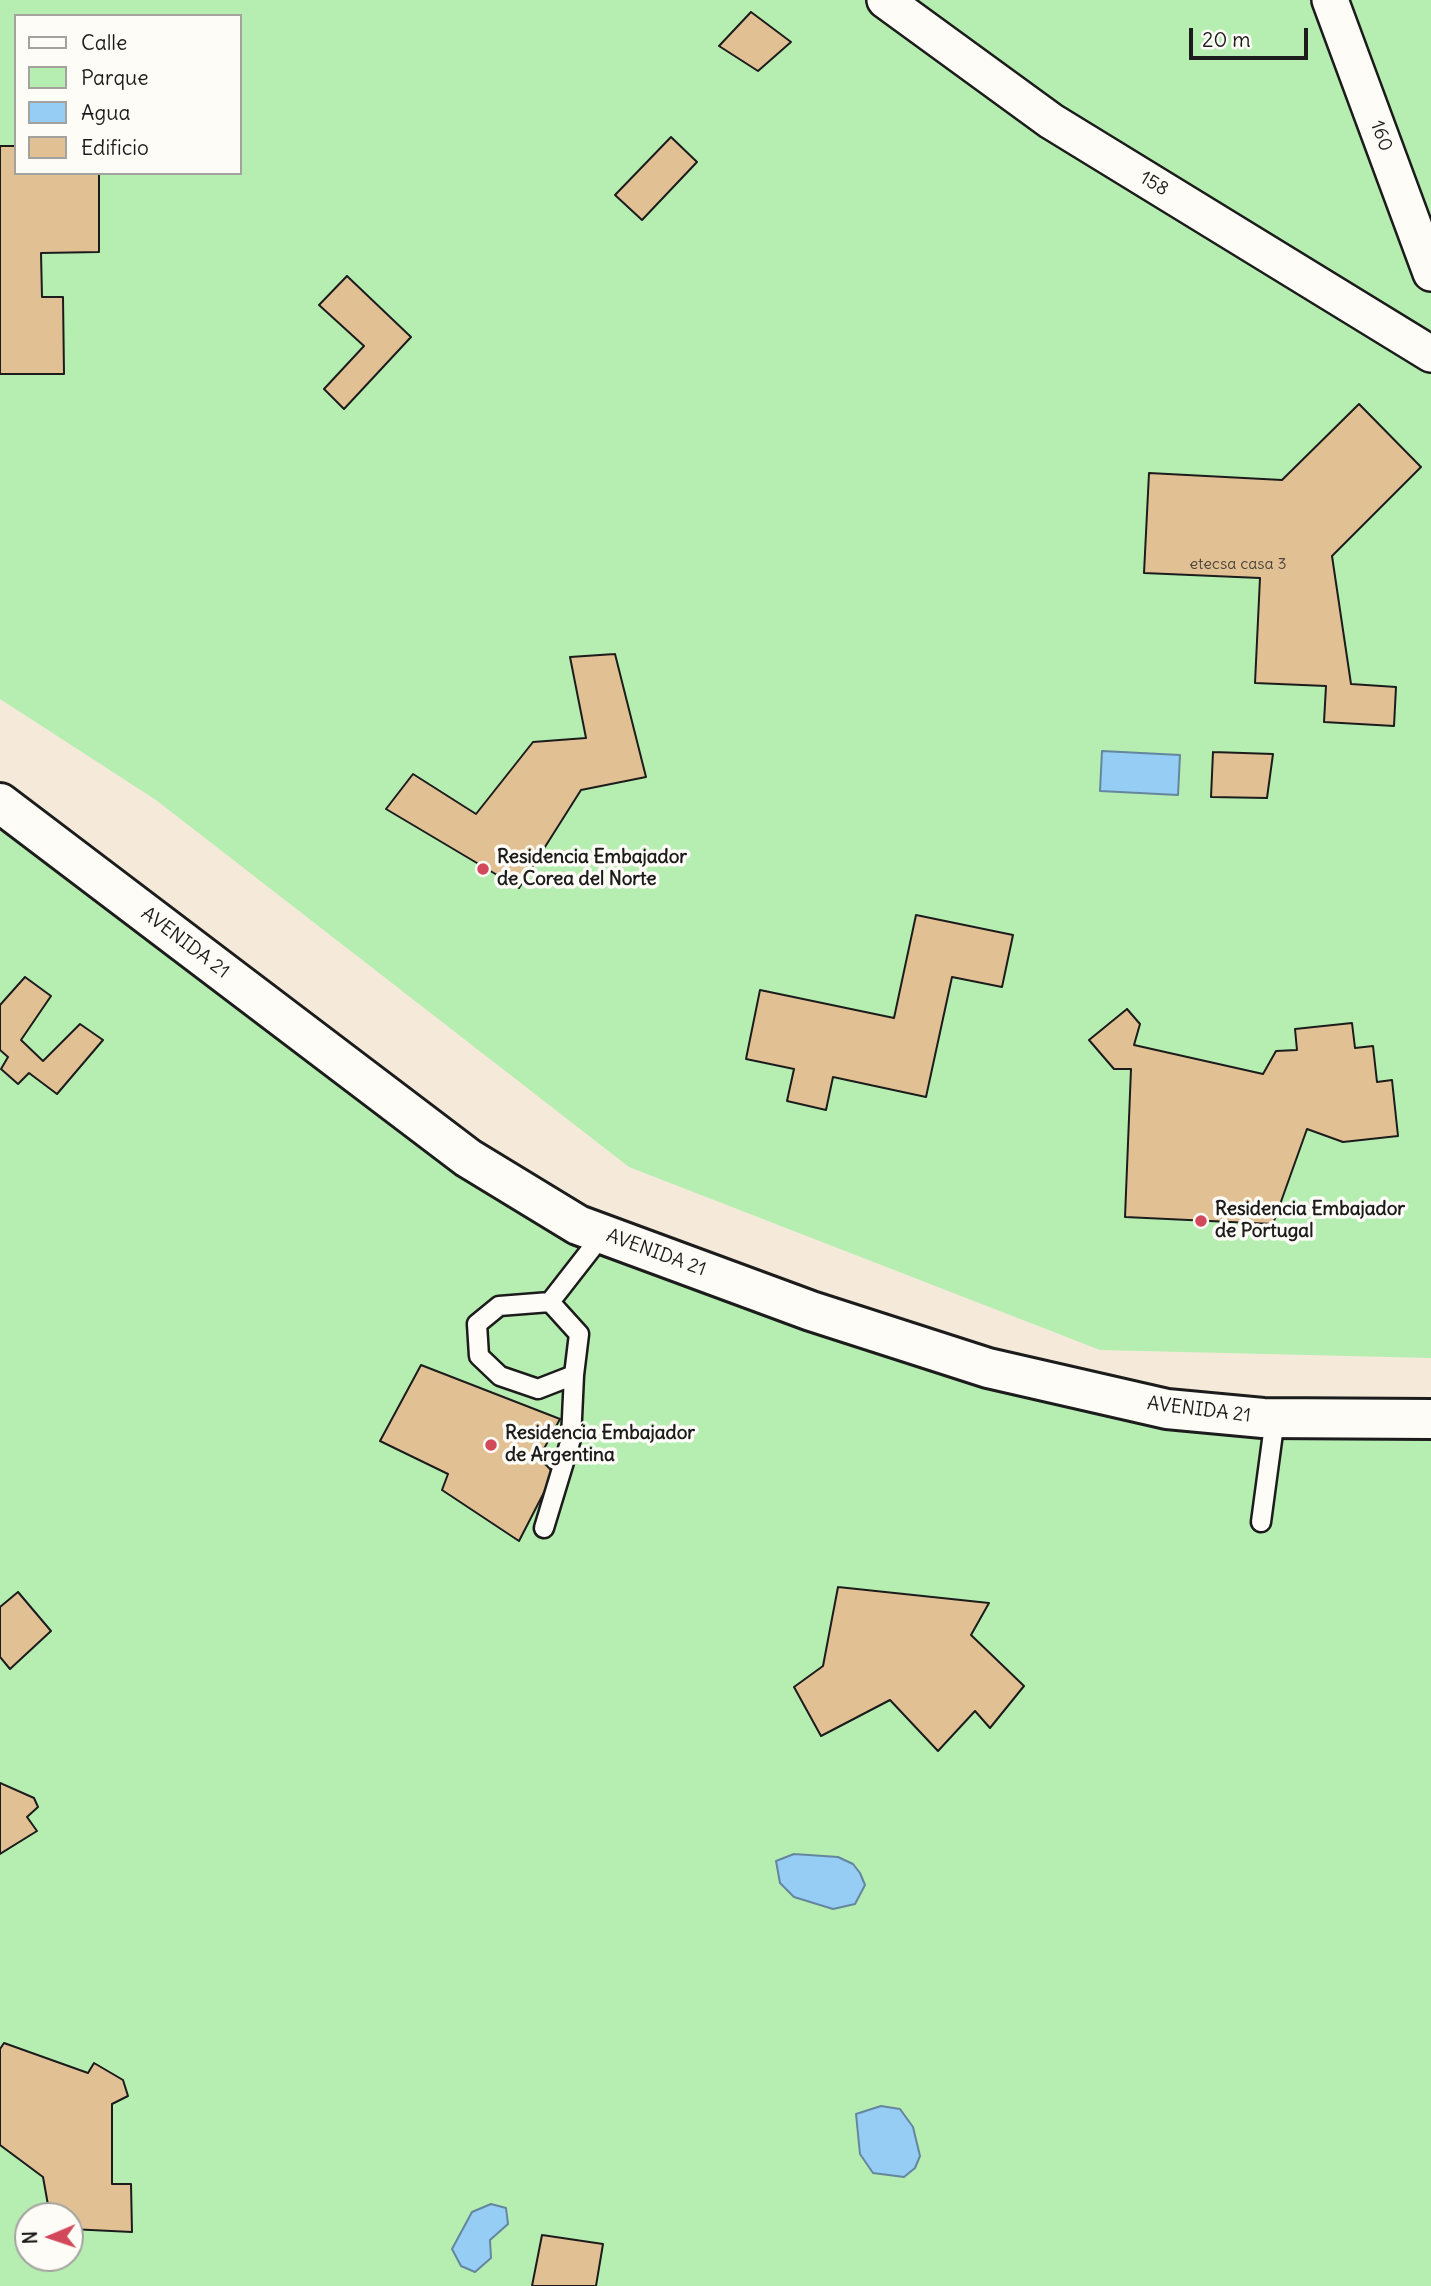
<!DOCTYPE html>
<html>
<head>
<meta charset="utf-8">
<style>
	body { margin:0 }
	#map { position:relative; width:1431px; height:2286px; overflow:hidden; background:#f5ead9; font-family:Delius,sans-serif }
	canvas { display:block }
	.legend { position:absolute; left:14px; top:14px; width:228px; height:161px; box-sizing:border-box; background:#fdfcf7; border:2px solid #a3a29f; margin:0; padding:9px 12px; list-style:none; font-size:21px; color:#1c1c1c }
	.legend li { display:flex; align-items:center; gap:14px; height:35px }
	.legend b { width:35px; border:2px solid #a3a29f }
	.north { position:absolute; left:14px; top:2202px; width:70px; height:70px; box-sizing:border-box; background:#fdfcf7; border:2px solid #a3a29f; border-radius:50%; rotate:268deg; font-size:19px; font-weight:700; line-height:28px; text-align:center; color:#1c1c1c }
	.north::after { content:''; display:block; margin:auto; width:24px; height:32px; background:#d1495b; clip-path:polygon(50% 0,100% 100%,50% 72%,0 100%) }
	.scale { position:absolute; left:1189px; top:28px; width:119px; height:32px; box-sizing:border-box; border:4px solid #1c1c1c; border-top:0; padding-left:9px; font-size:21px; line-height:24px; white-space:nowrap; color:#1c1c1c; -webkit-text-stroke:5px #fdfcf7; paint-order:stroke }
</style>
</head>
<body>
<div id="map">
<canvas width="1431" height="2286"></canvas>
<ul class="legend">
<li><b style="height:9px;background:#fdfcf7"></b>Calle</li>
<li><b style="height:19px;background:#b6eeb2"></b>Parque</li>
<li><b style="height:19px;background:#96cdf5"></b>Agua</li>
<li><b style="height:19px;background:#e1c194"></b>Edificio</li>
</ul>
<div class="north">N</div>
<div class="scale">20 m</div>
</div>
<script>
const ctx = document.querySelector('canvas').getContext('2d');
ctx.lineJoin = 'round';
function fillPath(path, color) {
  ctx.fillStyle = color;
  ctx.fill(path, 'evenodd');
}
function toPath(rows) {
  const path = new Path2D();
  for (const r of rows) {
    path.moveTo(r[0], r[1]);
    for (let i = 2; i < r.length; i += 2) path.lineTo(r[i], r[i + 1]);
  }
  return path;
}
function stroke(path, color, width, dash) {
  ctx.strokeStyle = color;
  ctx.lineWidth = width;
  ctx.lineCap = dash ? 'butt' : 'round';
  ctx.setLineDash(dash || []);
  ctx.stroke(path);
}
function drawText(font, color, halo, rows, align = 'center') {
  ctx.font = font + ' Delius,sans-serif';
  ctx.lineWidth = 7;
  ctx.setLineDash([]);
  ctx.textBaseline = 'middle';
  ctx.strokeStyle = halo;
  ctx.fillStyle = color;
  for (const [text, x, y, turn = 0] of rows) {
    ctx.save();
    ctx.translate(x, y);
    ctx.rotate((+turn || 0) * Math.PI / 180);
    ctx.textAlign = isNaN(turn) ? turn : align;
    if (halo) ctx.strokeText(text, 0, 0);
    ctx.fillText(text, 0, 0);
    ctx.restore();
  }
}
const green = toPath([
	[0,0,1431,0,1431,1358,1100,1350,629,1167,156,800,0,699],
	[16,16,240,16,240,173,16,173],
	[0,803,578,1225,1167,1409,1431,1419,1431,2286,0,2286],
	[28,2216,70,2216,70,2258,28,2258]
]);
const water = toPath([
	[1102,751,1180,755,1178,795,1100,791,1102,751],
	[794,1854,838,1857,853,1864,860,1873,865,1885,855,1904,833,1909,794,1897,780,1883,776,1861,794,1854],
	[881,2106,900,2109,913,2127,920,2156,915,2168,904,2177,873,2173,860,2154,856,2114,881,2106],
	[491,2204,506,2208,508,2224,490,2240,491,2258,475,2272,461,2266,452,2249,472,2212,491,2204]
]);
const building = toPath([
	[751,12,791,42,758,71,719,46,751,12],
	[671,137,697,162,642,220,615,195,671,137],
	[0,146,16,146,16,173,99,173,99,252,41,253,42,297,63,297,64,374,0,374,0,146],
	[347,276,411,337,344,409,324,389,364,346,319,305,347,276],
	[1359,404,1421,467,1332,556,1351,684,1396,687,1394,726,1324,722,1326,686,1255,683,1260,578,1144,573,1149,473,1282,480,1359,404],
	[615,654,646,777,581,790,519,888,386,809,413,774,476,814,533,742,586,738,570,657,615,654],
	[1213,752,1273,754,1267,798,1211,797,1213,752],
	[916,915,1013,935,1002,987,952,977,926,1097,833,1077,826,1110,787,1101,794,1069,746,1059,760,990,894,1018,916,915],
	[25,977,51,996,21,1040,43,1061,80,1024,103,1040,57,1094,29,1073,18,1084,1,1069,8,1057,0,1050,0,1005,25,977],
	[1127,1009,1140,1024,1134,1045,1263,1074,1276,1051,1297,1050,1295,1029,1352,1023,1355,1048,1373,1046,1377,1082,1392,1080,1398,1136,1343,1142,1307,1129,1273,1224,1125,1217,1131,1069,1114,1069,1089,1040,1127,1009],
	[421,1365,560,1419,539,1458,554,1473,519,1541,442,1490,448,1474,380,1441,421,1365],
	[838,1587,989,1603,971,1635,1024,1686,990,1728,975,1711,938,1751,890,1700,821,1736,794,1687,823,1666,838,1587],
	[18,1592,51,1631,10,1669,0,1657,0,1607,18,1592],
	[0,1783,34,1798,38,1807,27,1817,37,1831,0,1854,0,1783],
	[4,2043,88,2073,94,2063,123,2080,128,2096,112,2104,112,2184,131,2184,132,2232,70,2229,70,2216,50,2216,43,2177,0,2145,0,2049,4,2043],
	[542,2235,603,2244,596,2286,532,2286,542,2235]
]);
const lane = toPath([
	[550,1302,579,1334,574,1375,538,1389,500,1376,479,1356,477,1324,499,1306,550,1302,603,1234],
	[1261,1522,1275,1418],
	[544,1528,571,1439,574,1375]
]);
const street = toPath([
	[885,0,1051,121,1431,354],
	[1330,0,1431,273]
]);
const secondary = toPath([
	[0,803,468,1158,578,1225,811,1311,988,1368,1167,1409,1263,1418,1431,1419]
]);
const markers = [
	[483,869,7,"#d1495b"],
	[1201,1221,7,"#d1495b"],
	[491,1445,7,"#d1495b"]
];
const numberNames = [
	["etecsa casa 3",1238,564]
];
const streetNames = [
	["160",1381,136,70],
	["158",1154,184,31],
	["AVENIDA 21",185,943,37],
	["AVENIDA 21",656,1253,20],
	["AVENIDA 21",1199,1410,7]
];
const poiNames = [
	["Residencia Embajador",497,858],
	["de Corea del Norte",497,880],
	["Residencia Embajador",1215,1210],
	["de Portugal",1215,1232],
	["Residencia Embajador",505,1434],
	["de Argentina",505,1456]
];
fillPath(green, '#b6eeb2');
fillPath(water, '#96cdf5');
stroke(water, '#65869e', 2);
fillPath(building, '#e1c194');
stroke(building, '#1c1c1c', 2);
stroke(lane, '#1c1c1c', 23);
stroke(street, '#1c1c1c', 40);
stroke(secondary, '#1c1c1c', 44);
stroke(lane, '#fdfcf7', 18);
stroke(street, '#fdfcf7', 35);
stroke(secondary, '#fdfcf7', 38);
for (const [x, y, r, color] of markers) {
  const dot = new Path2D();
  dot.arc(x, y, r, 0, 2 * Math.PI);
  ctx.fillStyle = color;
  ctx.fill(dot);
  stroke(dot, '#fdfcf7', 2.5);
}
drawText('16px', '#4d453a', null, numberNames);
drawText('19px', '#1c1c1c', '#fdfcf7', streetNames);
drawText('bold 19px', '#1c1c1c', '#fdfcf7', poiNames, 'left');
</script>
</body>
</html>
